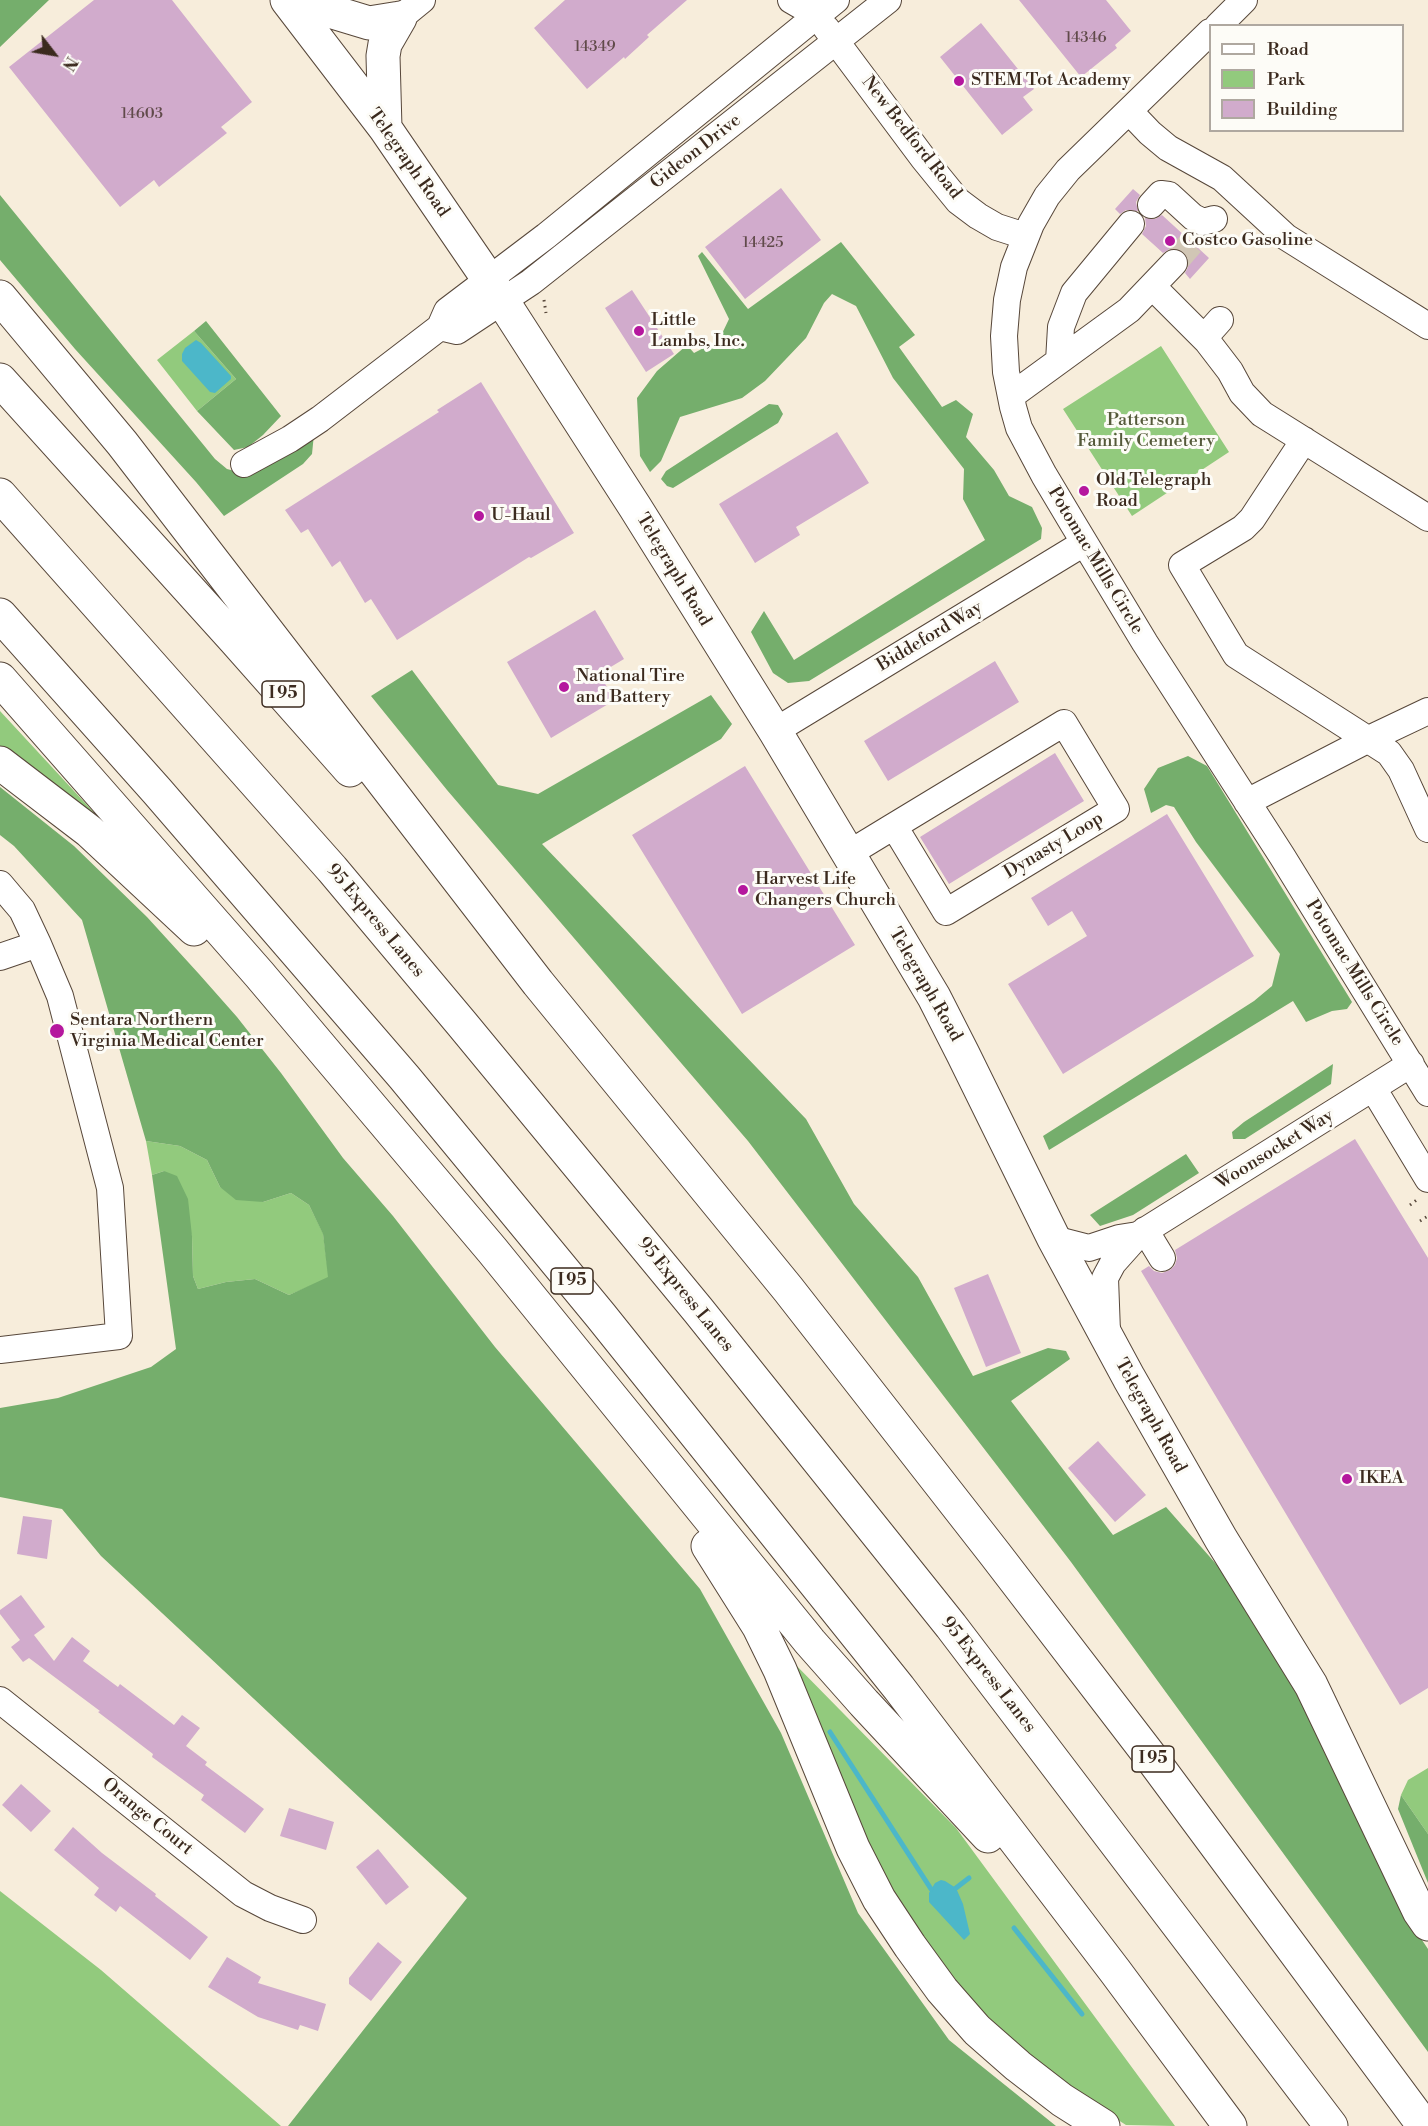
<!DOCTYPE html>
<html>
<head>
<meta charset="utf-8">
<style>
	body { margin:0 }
	#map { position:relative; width:1428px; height:2126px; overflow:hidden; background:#f7eddb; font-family:"Libre Bodoni",serif }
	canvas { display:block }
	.legend { position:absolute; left:1209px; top:24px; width:195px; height:108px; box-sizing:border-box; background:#fdfcf7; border:2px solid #afa8a0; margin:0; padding:8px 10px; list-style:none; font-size:18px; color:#3b2a1e }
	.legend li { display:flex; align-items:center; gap:12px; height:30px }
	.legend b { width:30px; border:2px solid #afa8a0 }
	.north { position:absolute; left:24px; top:24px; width:60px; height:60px; -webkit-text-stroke:4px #fdfcf7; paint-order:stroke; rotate:121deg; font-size:16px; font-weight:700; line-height:24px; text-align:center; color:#3b2a1e }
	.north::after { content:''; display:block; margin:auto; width:21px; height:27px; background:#3b2a1e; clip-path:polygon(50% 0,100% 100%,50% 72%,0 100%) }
</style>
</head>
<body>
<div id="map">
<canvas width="1428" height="2126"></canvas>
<ul class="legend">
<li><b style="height:8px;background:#fff"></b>Road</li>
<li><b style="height:16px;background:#92ca7d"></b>Park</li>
<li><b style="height:16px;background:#d1abcc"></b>Building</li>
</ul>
<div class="north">N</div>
</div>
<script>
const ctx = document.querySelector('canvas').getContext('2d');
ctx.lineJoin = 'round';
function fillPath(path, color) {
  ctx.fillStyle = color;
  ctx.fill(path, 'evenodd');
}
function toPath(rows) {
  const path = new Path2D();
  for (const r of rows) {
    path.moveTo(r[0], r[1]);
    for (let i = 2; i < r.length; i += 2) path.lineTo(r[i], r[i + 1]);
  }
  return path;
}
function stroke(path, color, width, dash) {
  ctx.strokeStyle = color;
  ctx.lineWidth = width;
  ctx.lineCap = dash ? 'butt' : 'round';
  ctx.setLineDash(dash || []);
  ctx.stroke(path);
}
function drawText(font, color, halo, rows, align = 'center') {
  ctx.font = font + ' "Libre Bodoni",serif';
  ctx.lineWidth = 6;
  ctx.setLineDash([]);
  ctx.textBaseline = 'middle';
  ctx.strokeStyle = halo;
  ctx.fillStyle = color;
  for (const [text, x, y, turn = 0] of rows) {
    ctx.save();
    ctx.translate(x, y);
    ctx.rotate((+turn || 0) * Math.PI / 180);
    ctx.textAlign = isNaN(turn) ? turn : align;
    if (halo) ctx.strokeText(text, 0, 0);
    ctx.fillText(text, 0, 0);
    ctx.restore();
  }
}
const green = toPath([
	[194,331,236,379,197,411,157,360],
	[1161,346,1229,452,1132,516,1063,409],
	[0,711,112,832,0,751],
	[146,1141,180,1146,207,1160,220,1187,263,1202,291,1193,309,1205,323,1233,329,1278,289,1295,255,1279,226,1282,198,1289,193,1276,192,1236,164,1171,152,1175],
	[787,1656,956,1828,1175,2126,1126,2125,1037,2069,958,1990,878,1875],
	[1428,1768,1428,1834,1401,1795,1408,1780],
	[0,1891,101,1970,281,2126,0,2126]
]);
const forest = toPath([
	[0,0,49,0,0,47],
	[0,195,215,459,227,469,242,473,314,434,312,454,303,464,224,516,196,482,75,349,0,260],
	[841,242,915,335,899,347,942,407,956,400,973,414,966,437,994,470,1009,496,1032,507,1042,528,1041,539,809,681,788,683,773,673,751,632,764,611,794,660,985,540,963,499,964,469,893,378,856,306,832,294,824,303,806,338,765,381,742,398,680,417,661,461,650,472,640,456,637,398,657,371,687,345,694,353,719,340,729,319,698,256,702,252,748,309],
	[206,321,281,416,263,435,248,447,234,450,197,411,236,379,194,331],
	[769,404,778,405,783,414,778,423,673,488,667,486,661,479,666,471],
	[412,670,498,785,538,794,711,695,732,724,721,739,542,844,806,1119,854,1204,918,1277,973,1376,1048,1348,1066,1351,1070,1359,1011,1401,1113,1535,1166,1507,1238,1589,1305,1695,1406,1916,1428,1949,1428,2052,1071,1562,748,1141,447,790,371,696],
	[1188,756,1207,766,1352,1002,1347,1009,1332,1011,1306,1022,1293,1001,1049,1150,1043,1136,1254,1001,1272,986,1280,954,1196,842,1174,807,1166,805,1151,813,1144,789,1158,768],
	[0,787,74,846,147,917,199,974,237,1017,281,1073,343,1158,393,1216,495,1347,700,1589,781,1733,858,1913,949,2040,1056,2126,288,2126,467,1898,101,1556,62,1509,0,1497,0,1408,58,1398,151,1367,176,1349,152,1175,164,1171,177,1176,188,1199,192,1236,193,1276,198,1289,226,1282,255,1279,289,1295,328,1277,323,1234,309,1205,291,1193,263,1202,236,1200,220,1187,207,1160,180,1146,146,1141,82,920,14,846,0,835],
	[1333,1064,1331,1084,1245,1139,1233,1139,1232,1132,1244,1122],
	[1186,1154,1199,1173,1133,1215,1100,1226,1090,1215],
	[1401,1795,1428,1834,1428,1883,1398,1809]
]);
const water = toPath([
	[196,340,201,343,231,376,231,379,215,393,210,392,182,361,182,354,185,348],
	[941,1880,945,1881,956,1888,963,1904,970,1934,964,1940,929,1902,929,1893,935,1883]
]);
const stream = toPath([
	[830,1732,931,1889],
	[956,1888,969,1878],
	[1014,1928,1082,2014]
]);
const building = toPath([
	[94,0,172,0,252,102,221,127,227,133,159,187,154,180,120,207,9,67],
	[565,0,687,0,647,35,649,37,625,59,624,57,587,89,534,28],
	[1019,0,1106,0,1131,31,1115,45,1117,48,1081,77],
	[981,23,1034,89,1023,97,1033,110,1002,135,940,57],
	[781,188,821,240,745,299,705,247],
	[1133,189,1140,195,1136,202,1138,211,1126,210,1120,214,1115,209],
	[1162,215,1209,258,1190,279,1185,273,1188,267,1188,259,1184,252,1178,249,1170,249,1163,253,1142,234,1146,226,1145,218,1155,219],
	[632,290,674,354,646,372,605,308],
	[481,382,574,533,531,558,529,557,397,640,371,599,365,603,340,561,332,567,308,529,301,533,285,510,439,412,437,410],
	[837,432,869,483,796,527,800,535,755,563,719,504],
	[595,610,624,659,599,674,615,700,551,738,507,662],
	[995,661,1019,702,888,781,864,741],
	[1055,753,1084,801,949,884,920,837],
	[745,766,855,945,742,1014,632,835],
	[1167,814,1254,956,1063,1074,1008,984,1087,936,1072,911,1048,926,1031,898],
	[1355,1139,1428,1258,1428,1688,1400,1705,1141,1271,1149,1266,1154,1271,1162,1273,1170,1270,1175,1265,1177,1258,1175,1250],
	[988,1274,1021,1353,986,1367,954,1288],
	[1098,1441,1146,1495,1115,1522,1068,1468],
	[23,1516,52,1520,47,1559,17,1554],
	[21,1595,45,1627,34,1635,54,1661,72,1637,90,1651,83,1661,118,1687,120,1684,174,1725,182,1715,200,1728,186,1746,207,1762,205,1765,264,1809,245,1833,201,1800,204,1795,152,1757,153,1754,98,1712,100,1711,29,1658,23,1662,11,1647,20,1640,0,1614,0,1610],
	[21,1784,51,1811,31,1832,2,1805],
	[289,1808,334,1822,326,1850,280,1836],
	[73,1827,102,1853,156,1894,155,1896,208,1937,190,1960,120,1906,116,1912,94,1895,99,1888,54,1850],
	[378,1849,409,1887,386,1905,356,1867],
	[378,1942,402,1962,371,2001,349,1984,349,1978],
	[227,1957,261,1977,258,1983,326,2004,318,2031,300,2025,298,2030,258,2017,208,1987]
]);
const minorTunnel = toPath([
	[1174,263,1193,241]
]);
const path = toPath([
	[544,300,546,313],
	[1410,1205,1418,1199],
	[1420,1221,1428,1216]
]);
const minor = toPath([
	[791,0,817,15],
	[400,18,422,0],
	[1218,26,1244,0],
	[826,28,923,158,958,201,978,216,997,227,1025,236],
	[1210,32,1068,170,1047,196,1031,224,1014,267,1007,300,1004,336,1006,372,1013,407,1019,428,1044,475,1072,522,1145,643,1282,856,1428,1093],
	[1129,111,1150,133,1168,148,1222,178,1286,237,1428,326],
	[1151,205,1161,194,1169,195,1193,217,1203,222,1214,219],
	[1152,286,1207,341,1230,371,1242,393,1262,414,1428,518],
	[440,327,457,331,531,282,888,0],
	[1204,338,1220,320],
	[1059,361,1061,327,1074,293,1131,224],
	[1011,396,1129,310,1174,263],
	[1304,440,1252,519,1243,528,1182,565,1236,655,1389,753,1401,770,1428,829],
	[244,464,290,439,320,419,440,327,447,311,546,236,836,0],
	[1064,723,1116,809,946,912,894,826,1064,723],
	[775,731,1084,543],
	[1247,802,1369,739,1428,711],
	[848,854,894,826],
	[0,884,22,910,38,944,60,996,110,1188,119,1336,0,1350],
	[0,957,38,944],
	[1373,1088,1428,1179],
	[1145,1230,1162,1258],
	[1054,1239,1089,1248,1119,1238,1138,1235],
	[1107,1332,1105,1278,1113,1263,1138,1235,1411,1064],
	[0,1700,243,1894,270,1908,303,1920]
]);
const major = toPath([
	[287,0,385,128,489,280,635,507,775,731,934,997,963,1054,1054,1239,1129,1378,1221,1539,1311,1685,1419,1911,1428,1924],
	[293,0,369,23,400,18],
	[385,128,383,56,385,44,400,18]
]);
const highway = toPath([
	[0,297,122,443,538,983,788,1289,995,1554,1150,1756,1424,2126],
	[0,380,234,639,350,770],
	[0,495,332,869,462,1024,698,1310,951,1626,1331,2126],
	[0,615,157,791,404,1077,601,1316,899,1688,1115,1971,1230,2126],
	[0,679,259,974,492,1250,810,1642,864,1703,988,1836],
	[0,763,89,831,194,929],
	[708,1546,759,1627,780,1670,853,1848,879,1899,910,1946,942,1990,977,2030,1018,2066,1062,2100,1103,2126]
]);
const markers = [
	[959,81,6,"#b5179e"],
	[1170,241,6,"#b5179e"],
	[639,331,6,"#b5179e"],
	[1084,491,6,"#b5179e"],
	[479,516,6,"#b5179e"],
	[564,687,6,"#b5179e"],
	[743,890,6,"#b5179e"],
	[57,1031,8,"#b5179e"],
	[1347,1479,6,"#b5179e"]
];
const numberNames = [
	["14346",1086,38],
	["14349",595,47],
	["14603",142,114],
	["14425",763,243]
];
const shields = [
	[283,694,42],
	[572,1281,42],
	[1153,1759,42]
];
const shieldNames = [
	["I 95",283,694],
	["I 95",572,1281],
	["I 95",1153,1759]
];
const poiNames = [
	["STEM Tot Academy",971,81],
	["Costco Gasoline",1182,241],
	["Little",651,321],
	["Lambs, Inc.",651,342],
	["Old Telegraph",1096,481],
	["Road",1096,502],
	["U-Haul",491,516],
	["National Tire",576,677],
	["and Battery",576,698],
	["Harvest Life",755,880],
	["Changers Church",755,901],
	["Sentara Northern",70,1021],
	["Virginia Medical Center",70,1042],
	["IKEA",1359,1479]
];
const streetNames = [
	["New Bedford Road",911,138,52],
	["Gideon Drive",696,152,-38],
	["Telegraph Road",408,163,55],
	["Potomac Mills Circle",1095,561,59],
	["Telegraph Road",673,570,59],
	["Biddeford Way",930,637,-31],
	["Dynasty Loop",1054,846,-31],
	["95 Express Lanes",375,921,50],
	["Potomac Mills Circle",1354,973,58],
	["Telegraph Road",925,985,60],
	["Woonsocket Way",1275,1150,-32],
	["95 Express Lanes",685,1295,51],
	["Telegraph Road",1150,1416,61],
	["95 Express Lanes",988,1675,52],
	["Orange Court",147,1817,39]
];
const parkNames = [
	["Patterson",1146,421],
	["Family Cemetery",1146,442]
];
fillPath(green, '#92ca7d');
fillPath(forest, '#75ae6c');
fillPath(water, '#4cb7c9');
stroke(stream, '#4cb7c9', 5);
fillPath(building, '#d1abcc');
stroke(minorTunnel, '#d1c6b5', 26, [26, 13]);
stroke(minor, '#57473a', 28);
stroke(major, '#57473a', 35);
stroke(highway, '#57473a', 35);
stroke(path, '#57473a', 3, [1.5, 4.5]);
stroke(minor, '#fff', 26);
stroke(major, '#fff', 33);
stroke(highway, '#fff', 33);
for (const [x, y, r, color] of markers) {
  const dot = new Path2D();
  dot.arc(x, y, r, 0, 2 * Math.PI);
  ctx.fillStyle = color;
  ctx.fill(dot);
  stroke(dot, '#fdfcf7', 2);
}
drawText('15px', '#604a4a', null, numberNames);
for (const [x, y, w] of shields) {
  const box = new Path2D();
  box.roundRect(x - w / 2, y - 13, w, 26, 4.5);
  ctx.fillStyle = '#fdfcf7';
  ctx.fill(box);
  stroke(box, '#3b2a1e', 1.5);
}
drawText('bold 16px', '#3b2a1e', null, shieldNames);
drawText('18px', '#3b2a1e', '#fdfcf7', poiNames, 'left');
drawText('18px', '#3b2a1e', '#fdfcf7', streetNames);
drawText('18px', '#555a3a', '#fdfcf7', parkNames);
</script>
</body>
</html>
